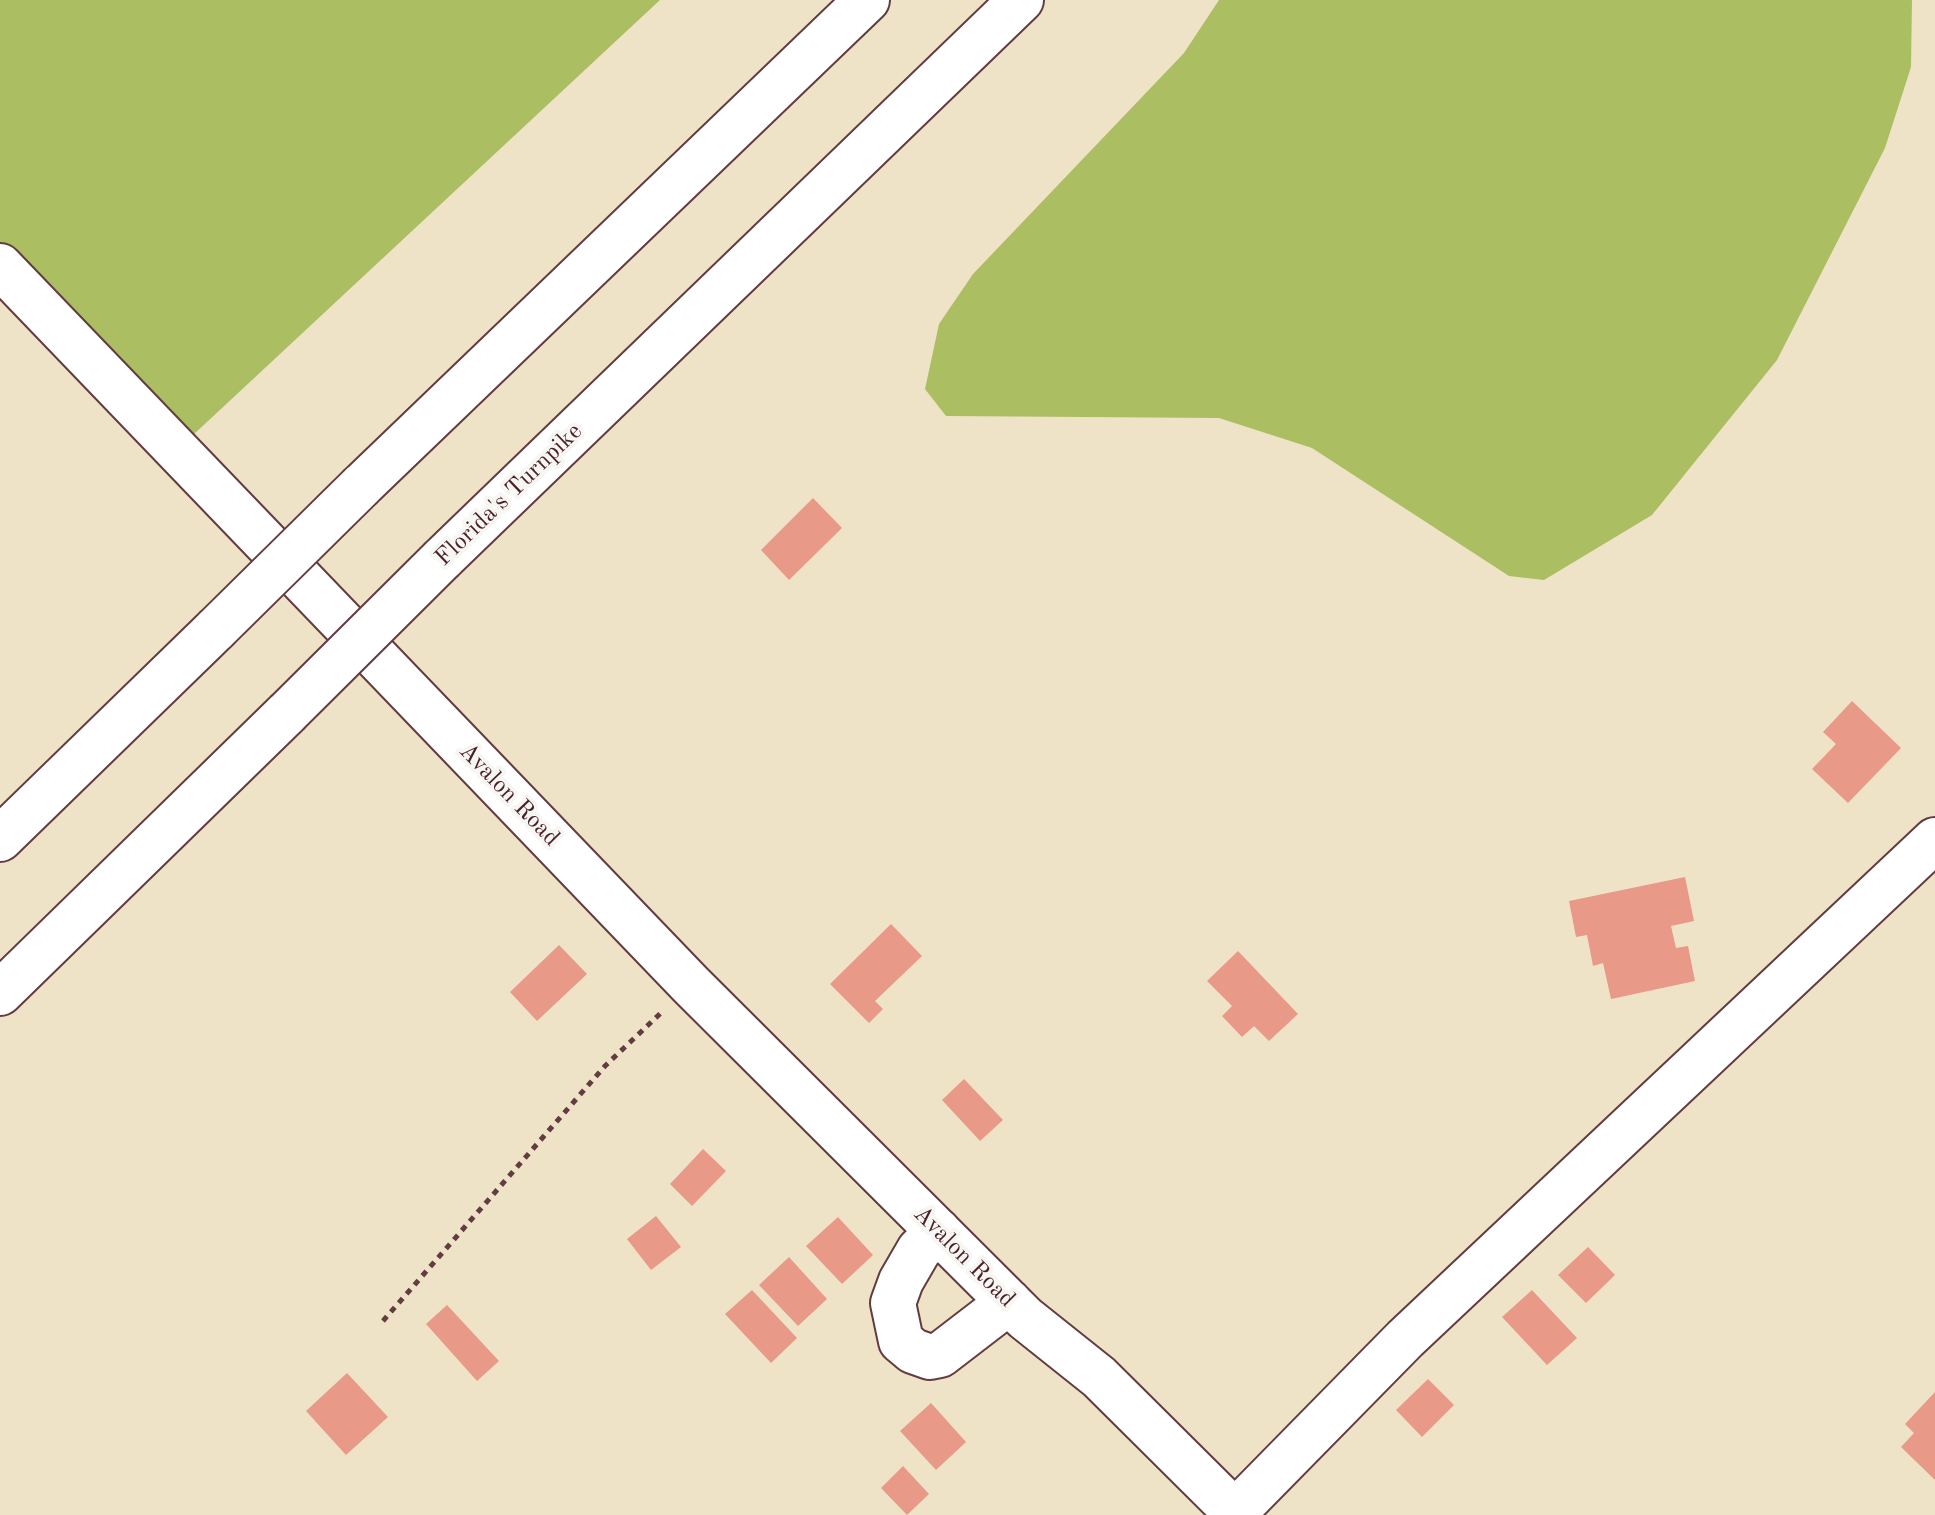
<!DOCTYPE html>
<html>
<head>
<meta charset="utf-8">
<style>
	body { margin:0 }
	canvas { display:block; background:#eee3c6 }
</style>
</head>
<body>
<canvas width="1935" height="1515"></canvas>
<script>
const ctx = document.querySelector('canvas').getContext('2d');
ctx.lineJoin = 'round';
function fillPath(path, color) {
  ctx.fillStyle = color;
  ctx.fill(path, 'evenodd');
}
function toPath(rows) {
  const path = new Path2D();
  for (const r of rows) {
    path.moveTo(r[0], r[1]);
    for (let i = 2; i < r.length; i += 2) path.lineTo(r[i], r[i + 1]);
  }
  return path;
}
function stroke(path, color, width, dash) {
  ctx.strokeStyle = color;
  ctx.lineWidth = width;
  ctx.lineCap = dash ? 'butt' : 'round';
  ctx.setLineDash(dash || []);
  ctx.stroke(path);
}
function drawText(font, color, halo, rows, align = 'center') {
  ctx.font = font + ' "Old Standard TT",serif';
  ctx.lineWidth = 8;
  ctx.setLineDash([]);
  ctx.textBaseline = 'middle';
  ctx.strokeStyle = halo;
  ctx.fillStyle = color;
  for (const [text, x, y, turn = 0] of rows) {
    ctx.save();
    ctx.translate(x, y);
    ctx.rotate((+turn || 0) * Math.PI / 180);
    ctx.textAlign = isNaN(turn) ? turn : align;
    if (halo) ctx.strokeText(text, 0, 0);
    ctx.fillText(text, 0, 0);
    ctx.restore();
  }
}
const green = toPath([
	[0,0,660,0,178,449,0,266],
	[1219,0,1912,0,1911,67,1885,148,1777,360,1652,515,1544,580,1509,576,1312,448,1219,418,946,416,925,389,939,324,973,274,1184,53]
]);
const building = toPath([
	[813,498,842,528,789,580,761,550],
	[1852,701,1901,748,1848,803,1812,769,1836,744,1823,732],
	[1685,877,1694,921,1671,926,1676,948,1688,946,1695,981,1611,999,1603,963,1593,966,1587,935,1576,937,1569,901],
	[891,924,922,956,875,1001,883,1009,869,1023,830,984],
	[559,945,587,974,537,1021,510,992],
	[1238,951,1298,1014,1269,1041,1254,1026,1242,1037,1222,1016,1232,1006,1207,981],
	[964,1079,1003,1120,980,1141,942,1100],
	[703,1149,726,1171,692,1206,670,1184],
	[656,1216,681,1247,651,1270,627,1239],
	[838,1217,873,1255,842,1284,806,1246],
	[1588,1247,1615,1275,1586,1303,1558,1275],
	[789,1257,827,1299,798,1326,759,1285],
	[752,1290,797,1338,771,1363,725,1314],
	[1532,1290,1577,1338,1547,1365,1502,1317],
	[447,1305,499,1361,477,1381,426,1324],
	[347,1373,388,1417,346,1455,306,1411],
	[1428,1379,1454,1405,1422,1437,1396,1410],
	[1935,1392,1935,1480,1901,1447,1914,1433,1905,1424],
	[931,1403,966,1442,936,1470,900,1431],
	[903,1466,929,1494,907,1515,881,1488]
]);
const path = toPath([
	[383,1321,605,1066,664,1010]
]);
const minor = toPath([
	[938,1231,919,1250,901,1281,893,1303,901,1341,913,1351,930,1357,940,1355,1009,1302],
	[1235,1512,1405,1339,1935,840]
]);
const major = toPath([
	[0,266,691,985,1025,1318,1099,1377,1238,1515]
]);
const highway = toPath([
	[361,486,867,0],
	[442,559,1021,0],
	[0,839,216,629],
	[0,993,287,713]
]);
const highwayBridge = toPath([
	[216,629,361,486],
	[287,713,442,559]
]);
const streetNames = [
	["Florida's Turnpike",509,495,-44],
	["Avalon Road",509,795,46],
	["Avalon Road",964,1257,45]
];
fillPath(green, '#abbe62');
fillPath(building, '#e99987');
stroke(minor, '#633c42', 48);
stroke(major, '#633c42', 48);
stroke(highway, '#633c42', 48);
stroke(path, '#633c42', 5, [6, 6]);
stroke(minor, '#fff', 44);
stroke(major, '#fff', 44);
stroke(highway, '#fff', 44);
stroke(highwayBridge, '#633c42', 48, []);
stroke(highwayBridge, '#fff', 44);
drawText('24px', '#4a1f2b', '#f6f6f2', streetNames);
</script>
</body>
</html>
